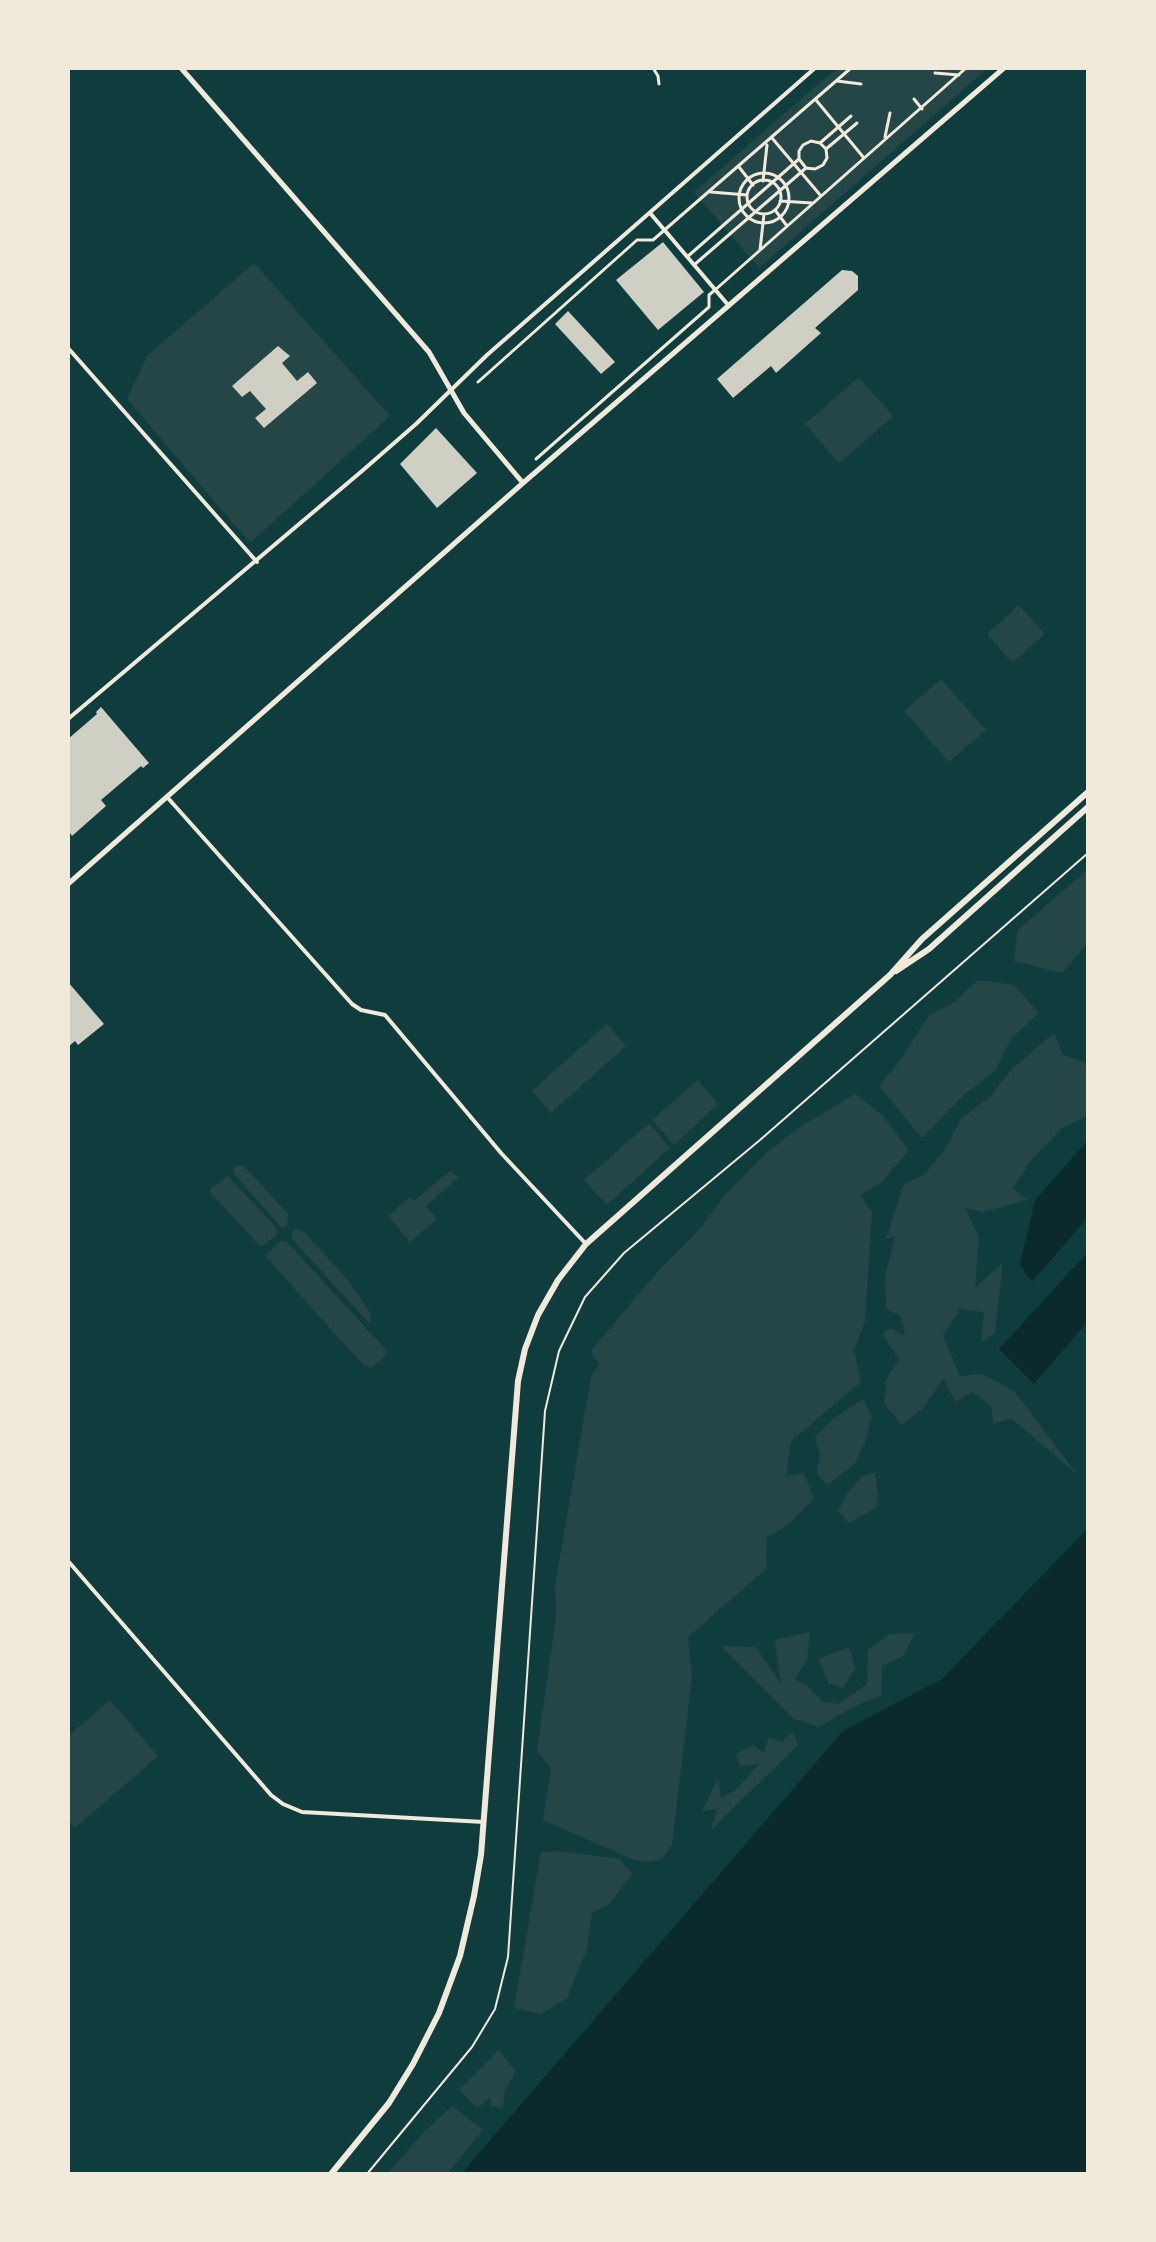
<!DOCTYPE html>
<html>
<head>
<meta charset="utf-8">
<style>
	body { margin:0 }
	#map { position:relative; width:1156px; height:2242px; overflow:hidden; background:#0f3d3e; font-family:"Noto Sans",sans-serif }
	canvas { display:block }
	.frame { position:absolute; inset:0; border:70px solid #f1e9da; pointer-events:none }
</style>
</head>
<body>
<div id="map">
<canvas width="1156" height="2242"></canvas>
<div class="frame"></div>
</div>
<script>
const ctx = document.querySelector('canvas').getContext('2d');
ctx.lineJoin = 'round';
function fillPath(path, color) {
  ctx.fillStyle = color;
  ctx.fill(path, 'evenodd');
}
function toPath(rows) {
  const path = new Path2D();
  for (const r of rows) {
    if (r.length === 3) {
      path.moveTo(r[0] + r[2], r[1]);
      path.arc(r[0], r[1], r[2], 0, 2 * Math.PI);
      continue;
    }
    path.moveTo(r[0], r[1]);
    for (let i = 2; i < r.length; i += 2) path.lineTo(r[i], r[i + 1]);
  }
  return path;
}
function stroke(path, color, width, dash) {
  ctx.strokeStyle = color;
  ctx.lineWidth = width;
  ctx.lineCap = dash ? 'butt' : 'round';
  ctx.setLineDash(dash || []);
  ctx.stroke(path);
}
const green = toPath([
	[837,68,988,68,759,268,694,192],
	[254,263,390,416,250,543,127,399,147,356],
	[859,377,893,416,839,463,805,424],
	[1019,605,1045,634,1012,663,987,634],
	[941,679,986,730,949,762,904,711],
	[1088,869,1088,943,1062,973,1014,961,1018,930],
	[978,980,1014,985,1039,1013,1011,1039,995,1071,964,1095,922,1138,879,1086,902,1058,929,1015,955,1002],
	[607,1024,626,1046,551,1113,532,1091],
	[1054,1033,1063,1055,1085,1062,1088,1072,1088,1116,1062,1128,1032,1159,1013,1188,1027,1200,982,1212,965,1208,979,1236,975,1288,1003,1263,995,1332,981,1343,984,1312,960,1309,943,1336,960,1376,982,1374,1014,1391,1077,1474,1012,1419,993,1424,991,1405,972,1392,956,1402,943,1379,923,1408,902,1425,884,1403,887,1378,899,1359,882,1334,891,1328,905,1336,901,1317,886,1308,885,1276,895,1236,886,1239,904,1184,925,1174,945,1149,961,1119,990,1097,1012,1069],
	[698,1080,718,1104,674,1145,652,1120],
	[855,1094,882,1115,909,1150,880,1184,860,1195,872,1212,865,1322,854,1350,861,1382,791,1441,786,1476,804,1473,814,1499,788,1525,767,1537,766,1569,688,1637,692,1676,672,1845,662,1859,648,1862,632,1859,543,1820,551,1769,537,1751,556,1618,555,1586,591,1377,599,1365,591,1351,659,1270,701,1228,724,1196,765,1154,800,1127],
	[649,1123,670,1148,607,1205,584,1180],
	[237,1165,244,1166,288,1214,287,1226,283,1228,279,1225,234,1174,233,1170],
	[451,1170,458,1178,426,1206,437,1219,410,1242,388,1216,410,1197,414,1201],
	[228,1176,276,1227,277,1234,263,1246,260,1246,210,1192,211,1188],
	[296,1228,303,1231,348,1280,371,1314,370,1324,292,1239,292,1232],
	[281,1241,287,1242,385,1349,387,1353,381,1360,372,1367,364,1366,267,1258,267,1254],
	[863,1399,872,1416,866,1439,855,1464,827,1485,817,1474,820,1455,815,1437,834,1418],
	[875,1472,878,1495,876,1508,849,1523,838,1511,847,1494,862,1476],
	[810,1632,807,1660,795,1679,809,1687,822,1701,839,1704,867,1684,868,1650,890,1634,915,1633,903,1656,882,1666,881,1696,855,1706,819,1727,794,1719,721,1646,756,1647,781,1684,775,1640],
	[849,1647,855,1668,843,1688,828,1683,819,1659],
	[110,1700,158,1756,75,1828,68,1820,68,1736],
	[792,1732,798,1745,711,1830,717,1809,702,1811,718,1779,721,1797,735,1791,759,1764,740,1766,736,1754,753,1745,764,1753,769,1737,782,1742],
	[560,1851,620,1859,632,1874,610,1904,592,1913,587,1949,567,1998,541,2014,514,2008,541,1852],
	[499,2050,516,2072,505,2090,503,2108,490,2106,491,2097,477,2108,459,2090],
	[452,2106,483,2130,447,2174,387,2174,425,2131]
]);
const water = toPath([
	[1088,1140,1088,1217,1032,1282,1020,1265,1035,1200],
	[1088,1252,1088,1321,1034,1384,999,1349],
	[1088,1528,1088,2174,461,2174,843,1731,942,1679]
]);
const building = toPath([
	[663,242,704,292,658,330,616,280],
	[842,270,852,271,858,276,858,290,815,328,821,333,776,373,771,366,733,398,717,379],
	[568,311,615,362,601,374,555,324],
	[278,346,290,356,282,363,297,381,308,372,317,383,264,428,255,418,266,409,250,391,242,397,232,386],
	[436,428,477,473,437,508,400,464],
	[101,707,149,763,143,768,141,766,101,800,106,806,72,836,68,830,68,739,97,714,96,712],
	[68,982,104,1024,78,1045,75,1041,68,1047]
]);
const path = toPath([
	[367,2174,472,2047,495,2009,508,1957,545,1411,559,1351,585,1297,624,1253,760,1140,1088,853]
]);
const pedestrian = toPath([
	[653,68,658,76,659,84],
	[935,73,959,75],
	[837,81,861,84],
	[914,99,922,109],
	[816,100,864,158],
	[885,137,890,113],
	[772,138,821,196],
	[820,143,851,116],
	[826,149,820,143,811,141,803,145,799,151,799,159,806,168,815,169,823,165,827,158,826,149,857,123],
	[739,167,753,185],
	[764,198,25],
	[764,197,17],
	[763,181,767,145],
	[711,192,747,195],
	[780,201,812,203],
	[775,210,787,226],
	[760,250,764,214],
	[687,257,799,159],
	[694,265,806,168],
	[478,382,637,240,653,240,851,68],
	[536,459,709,307,709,295,715,290,966,68]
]);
const minor = toPath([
	[68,348,257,562],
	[167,797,352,1004,361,1010,385,1015,501,1153,586,1244]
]);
const tertiary = toPath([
	[650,213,729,306],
	[68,719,362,471,416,424,487,355,815,68],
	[68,1561,271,1795,283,1804,302,1812,484,1822]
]);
const secondary = toPath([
	[181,68,429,352,464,413,523,483],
	[68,884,523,483,1004,68]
]);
const primary = toPath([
	[896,971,929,949,1088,807],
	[331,2174,389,2103,413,2064,439,2013,460,1956,474,1896,481,1855,518,1381,525,1349,538,1315,558,1280,586,1244,890,975,922,939,1088,792]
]);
fillPath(green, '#244646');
fillPath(water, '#0a2a2b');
fillPath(building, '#cfcfc3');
stroke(path, '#f1e9da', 2);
stroke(pedestrian, '#f1e9da', 3);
stroke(minor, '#f1e9da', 4);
stroke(tertiary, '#f1e9da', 4);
stroke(secondary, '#f1e9da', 5);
stroke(primary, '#f1e9da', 6);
</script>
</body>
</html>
